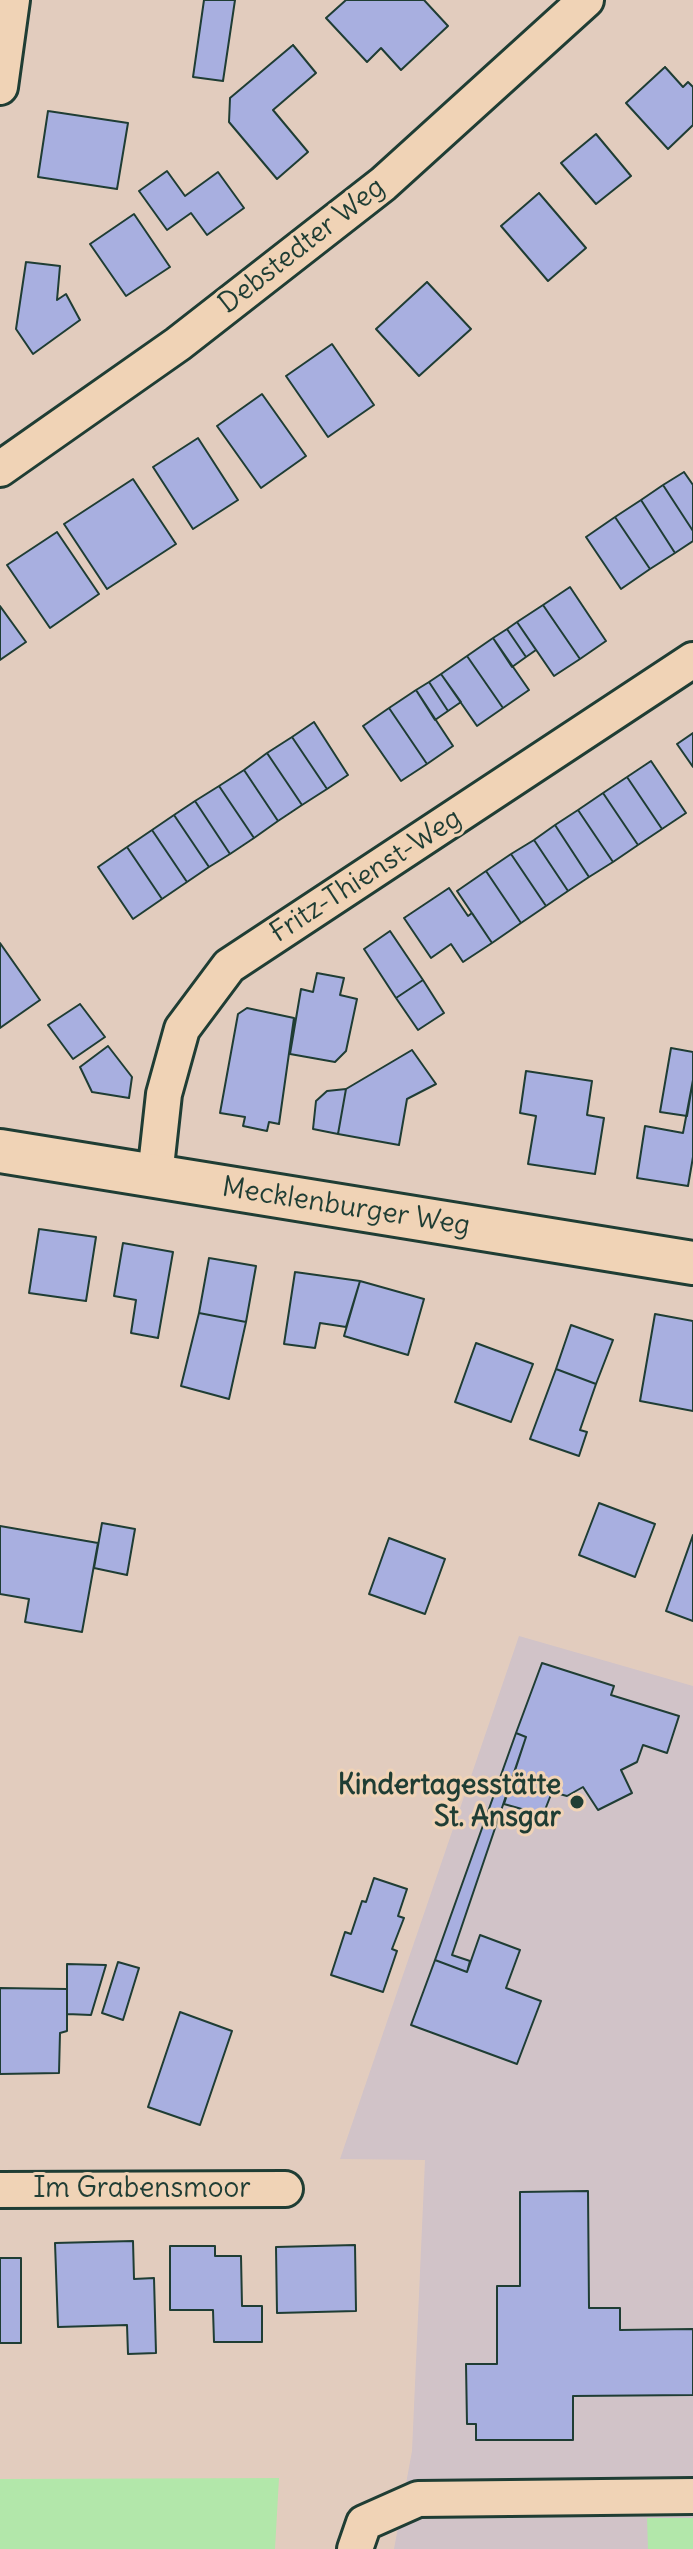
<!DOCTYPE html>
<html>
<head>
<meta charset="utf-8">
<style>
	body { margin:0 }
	canvas { display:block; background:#e2ccbe }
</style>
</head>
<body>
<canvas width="693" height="2549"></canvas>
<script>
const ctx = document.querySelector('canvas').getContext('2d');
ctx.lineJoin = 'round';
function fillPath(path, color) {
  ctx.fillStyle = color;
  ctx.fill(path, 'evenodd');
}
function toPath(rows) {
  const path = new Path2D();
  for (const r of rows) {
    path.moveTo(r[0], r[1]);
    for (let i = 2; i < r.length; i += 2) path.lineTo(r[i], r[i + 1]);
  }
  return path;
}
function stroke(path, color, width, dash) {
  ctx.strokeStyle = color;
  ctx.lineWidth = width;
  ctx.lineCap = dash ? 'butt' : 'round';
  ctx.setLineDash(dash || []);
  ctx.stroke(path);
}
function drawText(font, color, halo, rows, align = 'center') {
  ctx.font = font + ' Delius,sans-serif';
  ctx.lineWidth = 6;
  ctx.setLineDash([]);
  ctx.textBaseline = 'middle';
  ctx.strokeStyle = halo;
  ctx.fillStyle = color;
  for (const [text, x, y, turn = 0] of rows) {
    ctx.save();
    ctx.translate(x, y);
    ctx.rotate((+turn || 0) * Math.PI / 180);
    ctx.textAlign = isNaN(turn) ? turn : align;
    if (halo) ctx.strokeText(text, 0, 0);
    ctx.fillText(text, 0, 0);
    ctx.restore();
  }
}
const built = toPath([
	[519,1636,693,1686,693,2549,394,2549,412,2451,425,2160,340,2159]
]);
const green = toPath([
	[279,2478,275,2549,0,2549,0,2479],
	[647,2518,693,2518,693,2549,648,2549]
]);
const building = toPath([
	[204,0,235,0,223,81,193,77,204,0],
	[346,0,424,0,448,26,401,70,381,48,367,62,326,18,346,0],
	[293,45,316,73,273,110,308,152,277,179,229,122,230,98,293,45],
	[665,67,683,87,688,82,693,87,693,125,668,149,626,103,665,67],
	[48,111,128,123,117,189,38,177,48,111],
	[596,134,631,176,596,204,561,163,596,134],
	[167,171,185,196,218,172,244,208,207,235,191,213,167,230,139,191,167,171],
	[539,193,586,248,548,281,501,226,539,193],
	[134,214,170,267,126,296,90,244,134,214],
	[26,262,60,266,57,300,66,294,80,320,33,354,16,329,26,262],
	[427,282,471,329,419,376,376,329,427,282],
	[332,344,374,405,328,437,286,376,332,344],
	[262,394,306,456,261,488,217,426,262,394],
	[198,438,238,500,193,529,153,467,198,438],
	[684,472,693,485,693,531,663,485,684,472],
	[133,479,176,544,107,589,64,524,133,479],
	[663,485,693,531,693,541,675,553,641,500,663,485],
	[641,500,675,553,650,569,615,517,641,500],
	[615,517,650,569,621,589,586,537,615,517],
	[57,532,99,594,50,628,7,565,57,532],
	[570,587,606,641,580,659,543,605,570,587],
	[543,605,580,659,554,676,517,622,543,605],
	[0,606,26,642,0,660,0,606],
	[517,622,536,650,526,657,507,629,517,622],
	[507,629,526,657,512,667,493,638,507,629],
	[493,638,529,690,503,708,467,656,493,638],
	[467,656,503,708,477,726,441,674,467,656],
	[441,674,461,702,448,711,429,682,441,674],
	[429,682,448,711,435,720,416,690,429,682],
	[416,690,453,746,427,764,389,708,416,690],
	[389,708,427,764,401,781,363,726,389,708],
	[314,722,348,775,327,789,292,737,314,722],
	[693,733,693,767,677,744,693,733],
	[292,737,327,789,302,805,267,753,292,737],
	[267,753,302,805,278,821,244,770,267,753],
	[651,761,686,813,662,829,627,777,651,761],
	[244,770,278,821,254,838,219,786,244,770],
	[627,777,662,829,638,845,603,793,627,777],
	[219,786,254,838,230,854,195,801,219,786],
	[603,793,638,845,613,862,578,810,603,793],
	[195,801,230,854,209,867,174,815,195,801],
	[578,810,613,862,589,877,555,825,578,810],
	[174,815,209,867,187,882,152,830,174,815],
	[555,825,589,877,568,891,534,840,555,825],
	[152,830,187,882,162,899,127,847,152,830],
	[534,840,568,891,546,906,511,854,534,840],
	[127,847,162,899,133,919,98,867,127,847],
	[511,854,546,906,521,923,486,871,511,854],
	[486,871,521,923,492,943,457,891,486,871],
	[449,888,468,916,472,913,492,943,463,962,451,944,431,958,404,918,449,888],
	[390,931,423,980,396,998,364,949,390,931],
	[0,943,40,1000,0,1028,0,943],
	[317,973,344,978,340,995,357,999,346,1051,335,1062,290,1054,301,989,313,992,317,973],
	[423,980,444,1013,418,1030,396,998,423,980],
	[80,1004,105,1037,73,1059,48,1025,80,1004],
	[247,1008,294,1018,279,1124,269,1122,267,1131,243,1126,245,1117,220,1113,238,1014,247,1008],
	[108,1046,132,1077,129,1098,92,1092,80,1067,108,1046],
	[671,1048,693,1052,693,1080,687,1116,660,1112,671,1048],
	[412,1050,436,1084,407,1099,399,1145,338,1134,346,1089,412,1050],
	[526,1071,592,1081,587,1115,604,1118,595,1174,528,1164,536,1116,520,1113,526,1071],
	[693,1080,693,1157,688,1186,637,1178,645,1126,683,1133,693,1080],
	[346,1089,338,1134,313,1129,316,1101,327,1091,346,1089],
	[39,1229,96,1237,86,1301,29,1293,39,1229],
	[123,1243,173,1252,158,1338,131,1333,136,1300,114,1296,123,1243],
	[209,1258,256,1266,246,1322,199,1313,209,1258],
	[295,1272,360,1281,346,1327,320,1323,315,1348,284,1344,295,1272],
	[360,1281,424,1299,408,1355,344,1336,360,1281],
	[199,1313,246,1322,229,1399,181,1386,199,1313],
	[655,1314,693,1321,693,1411,640,1401,655,1314],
	[571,1325,613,1340,596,1384,556,1369,571,1325],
	[476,1343,533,1364,511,1422,455,1402,476,1343],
	[556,1369,596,1384,580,1430,587,1432,579,1456,530,1439,556,1369],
	[599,1503,655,1524,635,1577,579,1555,599,1503],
	[102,1523,135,1529,127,1575,94,1568,102,1523],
	[0,1526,98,1543,82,1632,25,1622,29,1599,0,1594,0,1526],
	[693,1535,693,1621,666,1611,693,1535],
	[389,1538,445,1559,425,1614,369,1594,389,1538],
	[542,1663,614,1686,611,1695,679,1716,667,1753,643,1745,637,1762,621,1770,632,1793,598,1810,583,1787,567,1796,552,1792,543,1815,504,1804,526,1737,516,1733,542,1663],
	[516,1733,526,1737,452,1955,470,1961,467,1972,435,1960,516,1733],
	[374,1878,407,1889,398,1916,404,1918,392,1949,397,1951,383,1992,331,1975,345,1932,351,1934,362,1901,366,1902,374,1878],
	[480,1935,520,1950,506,1988,541,2001,517,2064,411,2025,435,1960,467,1972,480,1935],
	[118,1962,139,1968,123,2020,102,2013,118,1962],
	[67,1964,106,1965,91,2015,67,2014,67,1964],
	[0,1988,67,1989,67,2031,60,2033,59,2073,0,2074,0,1988],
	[180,2012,232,2031,200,2125,148,2107,180,2012],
	[588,2191,589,2308,620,2308,620,2330,693,2329,693,2395,573,2396,573,2440,476,2440,476,2424,467,2424,466,2364,497,2364,497,2286,520,2286,520,2192,588,2191],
	[133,2241,134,2279,154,2278,156,2353,128,2354,127,2325,58,2327,55,2243,133,2241],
	[355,2245,356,2311,277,2313,276,2247,355,2245],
	[170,2246,215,2246,215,2256,241,2256,242,2306,262,2306,262,2342,214,2342,213,2310,170,2310,170,2246],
	[0,2258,21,2258,21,2343,0,2343,0,2258]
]);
const minor = toPath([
	[0,87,12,0],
	[0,469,178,344,383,184,586,0],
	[155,1176,164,1094,182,1029,229,966,693,660],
	[0,2190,285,2189],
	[355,2549,364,2523,418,2499,693,2496]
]);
const tertiary = toPath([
	[0,1151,693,1263]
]);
const markers = [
	[577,1802,8,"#1f3d34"]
];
const streetNames = [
	["Debstedter Weg",302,246,-38],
	["Fritz-Thienst-Weg",366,876,-33],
	["Mecklenburger Weg",346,1207,9],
	["Im Grabensmoor",142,2189]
];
const poiNames = [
	["Kindertagesstätte",561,1786],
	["St. Ansgar",561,1818]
];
fillPath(built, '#d1c3c8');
fillPath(green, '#b2e7aa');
fillPath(building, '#a8afe0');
stroke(building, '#1f3d34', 2);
stroke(minor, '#1f3d34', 40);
stroke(tertiary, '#1f3d34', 48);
stroke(minor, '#f0d3b6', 34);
stroke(tertiary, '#f0d3b6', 42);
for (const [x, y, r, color] of markers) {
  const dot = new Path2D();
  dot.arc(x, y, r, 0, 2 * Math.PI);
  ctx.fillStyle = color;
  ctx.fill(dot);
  stroke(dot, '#f0d3b6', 3);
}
drawText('28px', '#1f3d34', '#f0d3b6', streetNames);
drawText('bold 28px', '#1f3d34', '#f0d3b6', poiNames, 'right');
</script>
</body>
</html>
